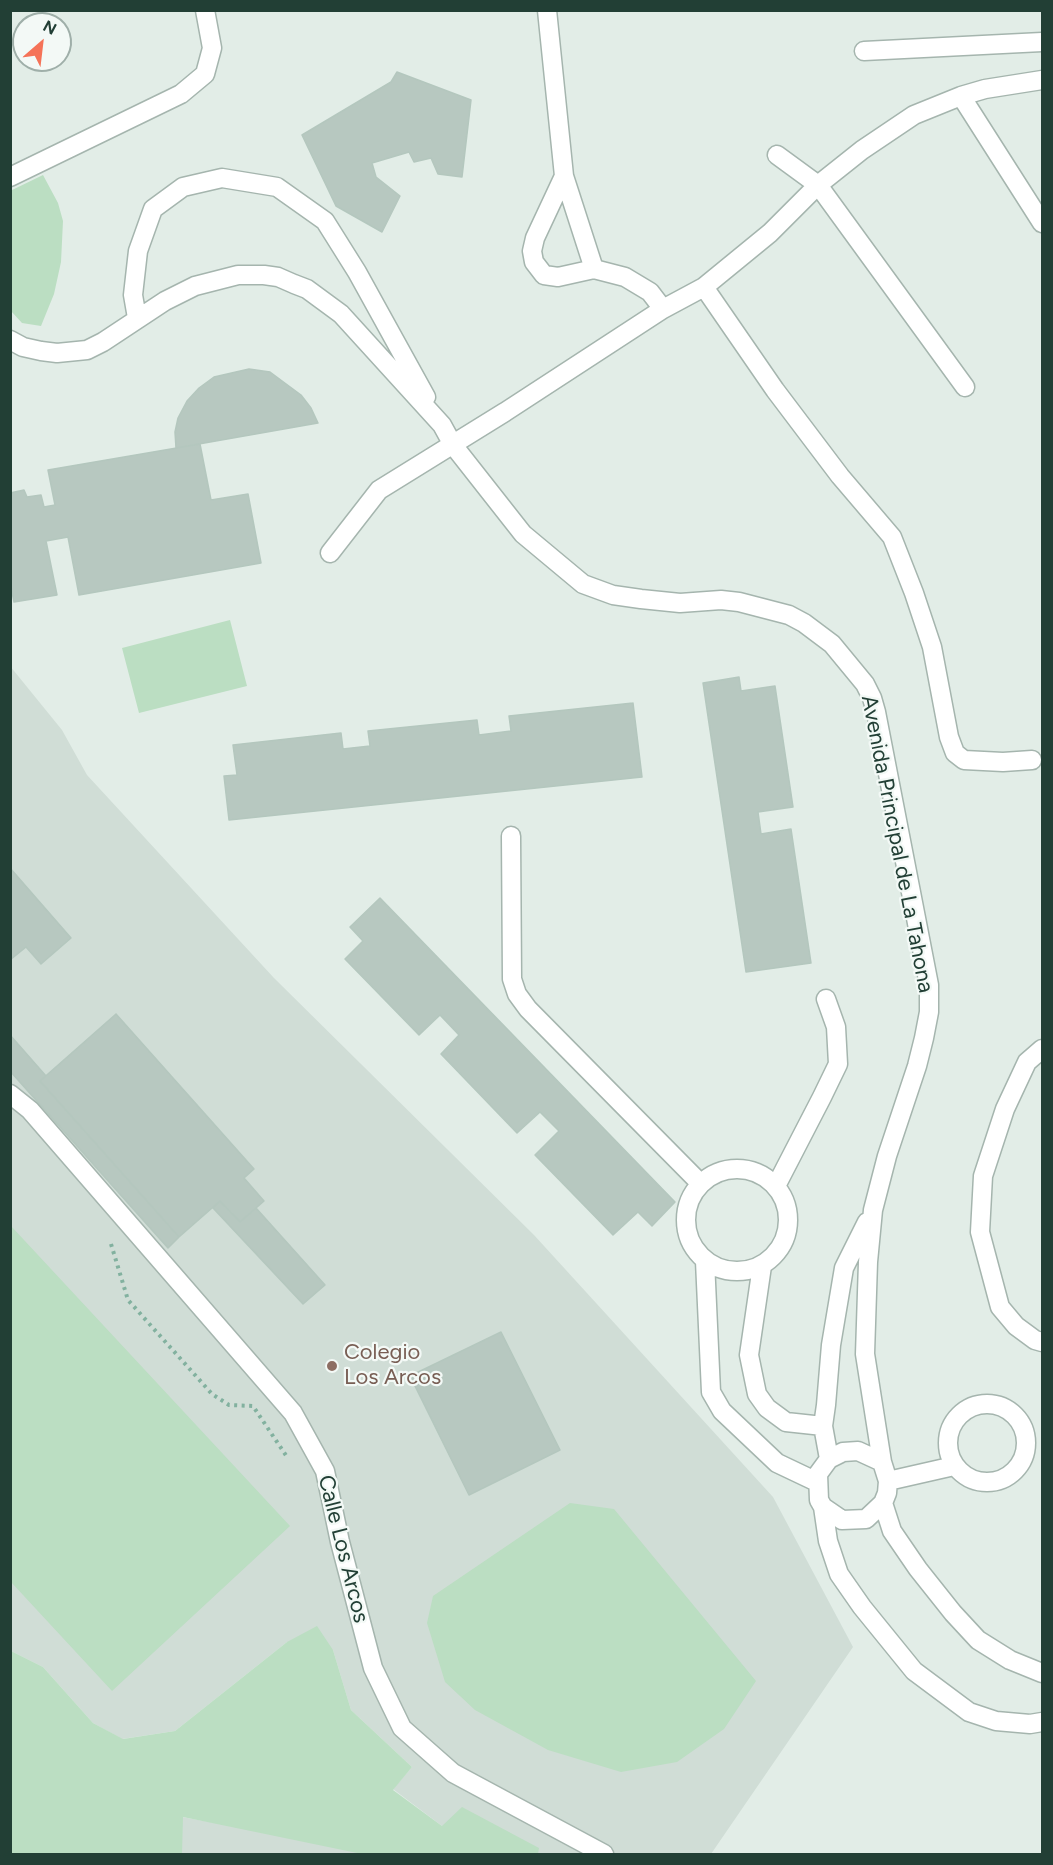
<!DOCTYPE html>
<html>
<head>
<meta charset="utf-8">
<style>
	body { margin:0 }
	#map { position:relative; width:1053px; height:1865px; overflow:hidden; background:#e2ede7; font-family:Figtree,sans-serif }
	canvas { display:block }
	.frame { position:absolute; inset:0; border:12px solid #223f35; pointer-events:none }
	.north { position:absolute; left:12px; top:12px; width:60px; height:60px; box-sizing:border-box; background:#f3f9f6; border:2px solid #9fafa9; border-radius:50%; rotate:28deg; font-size:16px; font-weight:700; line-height:24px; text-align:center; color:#223f35 }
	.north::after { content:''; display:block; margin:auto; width:21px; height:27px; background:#f57358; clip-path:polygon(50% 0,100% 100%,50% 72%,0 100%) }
</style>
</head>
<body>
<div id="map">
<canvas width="1053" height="1865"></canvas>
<div class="frame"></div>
<div class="north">N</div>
</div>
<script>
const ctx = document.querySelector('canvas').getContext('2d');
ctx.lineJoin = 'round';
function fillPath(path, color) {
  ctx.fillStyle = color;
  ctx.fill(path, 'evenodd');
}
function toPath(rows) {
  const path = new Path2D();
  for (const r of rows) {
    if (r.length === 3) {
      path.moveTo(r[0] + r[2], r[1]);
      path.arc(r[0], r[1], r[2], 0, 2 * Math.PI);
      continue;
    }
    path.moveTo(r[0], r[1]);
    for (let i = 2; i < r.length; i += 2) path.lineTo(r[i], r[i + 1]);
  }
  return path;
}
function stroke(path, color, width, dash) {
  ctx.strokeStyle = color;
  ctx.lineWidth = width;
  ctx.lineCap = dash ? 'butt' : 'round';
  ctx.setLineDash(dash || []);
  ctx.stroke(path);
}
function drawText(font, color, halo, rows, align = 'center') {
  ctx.font = font + ' Figtree,sans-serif';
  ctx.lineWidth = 4.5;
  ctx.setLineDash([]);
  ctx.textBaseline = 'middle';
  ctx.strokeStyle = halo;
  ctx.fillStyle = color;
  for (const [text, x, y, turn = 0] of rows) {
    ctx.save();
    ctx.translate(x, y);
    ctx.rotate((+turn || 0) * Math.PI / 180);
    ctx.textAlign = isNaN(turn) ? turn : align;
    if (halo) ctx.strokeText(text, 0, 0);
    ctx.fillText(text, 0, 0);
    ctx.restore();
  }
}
const built = toPath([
	[10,666,62,730,87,775,274,978,534,1235,773,1497,853,1647,711,1854,538,1854,442,1826,393,1789,412,1767,351,1710,333,1650,287,1642,175,1731,122,1739,93,1723,43,1667,11,1651],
	[182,1817,387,1854,182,1854]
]);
const green = toPath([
	[43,175,58,203,63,221,61,262,54,294,41,326,22,323,11,311,10,191],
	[230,620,247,686,139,713,122,648],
	[11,1226,290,1526,112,1691,11,1582],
	[570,1503,614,1509,756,1681,724,1729,677,1762,621,1772,548,1750,475,1710,445,1682,427,1623,433,1596],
	[317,1626,333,1650,351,1710,412,1767,393,1790,442,1826,462,1807,539,1848,538,1854,362,1854,183,1817,182,1854,11,1854,11,1651,43,1667,93,1723,123,1739,175,1731,287,1642]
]);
const building = toPath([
	[397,72,471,100,462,177,438,174,431,158,414,162,409,152,372,163,376,177,400,196,382,232,336,206,302,135,391,82,397,72],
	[249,369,270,372,301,395,311,408,318,423,176,448,175,432,178,418,187,401,199,388,214,377,249,369],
	[200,444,211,500,248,494,261,563,79,595,68,537,46,541,57,595,14,602,10,582,10,493,24,490,27,497,41,495,44,507,55,505,48,470,200,444],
	[739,677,741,691,775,686,793,807,758,812,761,834,791,829,811,963,746,972,703,683,739,677],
	[633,703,642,777,229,820,224,776,237,775,233,745,341,733,343,749,370,746,368,731,477,720,479,735,511,731,509,716,633,703],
	[10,868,71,938,41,964,26,947,10,960,10,868],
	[380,898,675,1202,652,1226,638,1212,613,1235,535,1155,559,1131,540,1112,517,1133,441,1054,459,1035,440,1015,419,1035,345,959,363,941,350,927,380,898],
	[116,1014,254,1169,244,1178,264,1201,240,1222,220,1201,179,1237,40,1081,116,1014],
	[10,1035,46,1076,40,1081,179,1237,168,1248,10,1071,10,1035],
	[220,1201,240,1222,256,1208,325,1285,303,1304,213,1208,220,1201],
	[501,1332,560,1450,469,1495,410,1376,501,1332]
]);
const path = toPath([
	[111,1244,128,1300,212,1394,229,1405,253,1406,287,1457]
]);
const minor = toPath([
	[547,10,564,176,535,238,532,251,534,262,544,275,558,277,594,269,625,277,650,292,663,309],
	[864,51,1042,42],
	[961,96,1042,223],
	[777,155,818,185,965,387],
	[564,176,594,269],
	[10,177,181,94,205,74,212,48,205,10],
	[704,287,775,390,840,476,892,537,914,593,932,647,949,737,955,753,964,760,1003,762,1032,760],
	[137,318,133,295,138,251,153,209,183,187,222,178,277,187,325,221,357,272,426,397],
	[10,340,23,347,41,351,57,353,87,350,103,342,165,301,195,286,238,275,264,275,278,277,294,284,307,289,341,314,442,425,453,445,523,534,583,584,613,595,641,599,680,603,721,600,739,602,789,615,804,623,832,644,865,684,872,698,876,712,929,985,929,1012,924,1038,917,1066,887,1156,873,1210,868,1262,865,1354,882,1462],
	[330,553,379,490,505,412,663,309,704,287,770,233,818,185,862,150,914,115,961,96,985,89,1042,80],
	[511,836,512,979,517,994,528,1009,700,1183],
	[1042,1049,1027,1062,1005,1109,983,1176,980,1232,1000,1307,1016,1326,1035,1340,1042,1342],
	[10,1094,30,1110,293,1413,325,1471,340,1542,373,1668,402,1728,453,1773,604,1854],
	[737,1220,51],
	[776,1186,822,1097,838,1064,836,1027,826,999],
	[705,1261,711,1392,722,1411,777,1463,817,1482],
	[762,1266,749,1355,757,1394,767,1408,786,1422,823,1426],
	[987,1443,39],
	[858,1451,882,1462,888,1481,887,1493,883,1503,866,1519,842,1520,823,1507,819,1500,818,1474,829,1459,843,1452,858,1451],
	[829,1459,823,1426,826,1405,831,1345,844,1268,867,1222],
	[888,1481,954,1466],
	[883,1503,892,1531,918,1569,953,1613,978,1640,1010,1660,1042,1673],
	[823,1507,828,1541,839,1574,862,1607,914,1671,969,1712,996,1721,1030,1724,1042,1722]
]);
const markers = [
	[332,1366,6,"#8d6e63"]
];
const streetNames = [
	["Avenida Principal de La Tahona",897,844,79],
	["Calle Los Arcos",343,1549,76]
];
const educationNames = [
	["Colegio",344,1353],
	["Los Arcos",344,1378]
];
fillPath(built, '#d0ddd6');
fillPath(green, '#bbdec2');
fillPath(building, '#b7c8c0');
stroke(building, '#b4c7be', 1.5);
stroke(minor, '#a5b5ae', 21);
stroke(path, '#82b19f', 4, [3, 4.5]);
stroke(minor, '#fff', 18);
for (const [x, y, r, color] of markers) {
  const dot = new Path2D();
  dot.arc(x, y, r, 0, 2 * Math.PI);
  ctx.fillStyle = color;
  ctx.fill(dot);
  stroke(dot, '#f3f9f6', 2);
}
drawText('22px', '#223f35', '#f3f9f6', streetNames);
drawText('22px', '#785e54', '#f3f9f6', educationNames, 'left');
</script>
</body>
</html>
